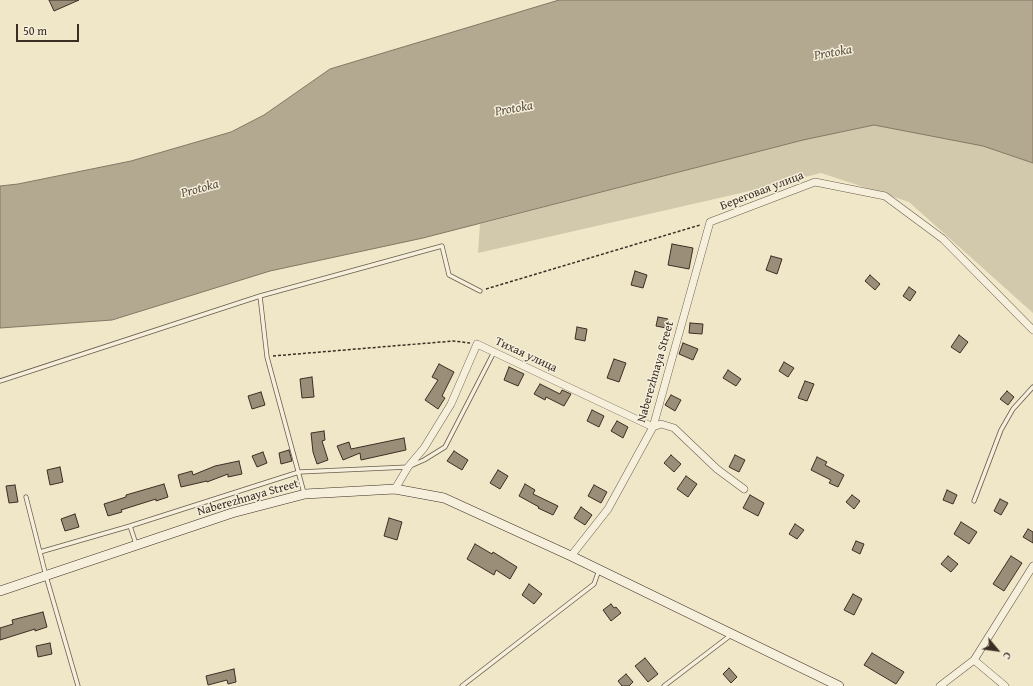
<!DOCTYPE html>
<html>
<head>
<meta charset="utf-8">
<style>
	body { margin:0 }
	#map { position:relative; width:1033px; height:686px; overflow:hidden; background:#f0e7c8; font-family:"Gentium Book Plus",serif }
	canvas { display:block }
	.north { position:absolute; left:977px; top:630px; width:40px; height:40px; -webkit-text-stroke:3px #f5efdb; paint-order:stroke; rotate:119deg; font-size:11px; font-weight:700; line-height:16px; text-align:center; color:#3d2e24 }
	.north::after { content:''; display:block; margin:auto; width:14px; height:18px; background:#3d2e24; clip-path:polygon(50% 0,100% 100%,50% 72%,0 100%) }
	.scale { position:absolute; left:16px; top:24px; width:63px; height:18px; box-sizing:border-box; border:2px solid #3d2e24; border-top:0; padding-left:5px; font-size:12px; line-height:14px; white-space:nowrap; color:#3d2e24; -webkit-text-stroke:3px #f5efdb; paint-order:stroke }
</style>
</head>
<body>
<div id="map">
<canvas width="1033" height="686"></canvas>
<div class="north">С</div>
<div class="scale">50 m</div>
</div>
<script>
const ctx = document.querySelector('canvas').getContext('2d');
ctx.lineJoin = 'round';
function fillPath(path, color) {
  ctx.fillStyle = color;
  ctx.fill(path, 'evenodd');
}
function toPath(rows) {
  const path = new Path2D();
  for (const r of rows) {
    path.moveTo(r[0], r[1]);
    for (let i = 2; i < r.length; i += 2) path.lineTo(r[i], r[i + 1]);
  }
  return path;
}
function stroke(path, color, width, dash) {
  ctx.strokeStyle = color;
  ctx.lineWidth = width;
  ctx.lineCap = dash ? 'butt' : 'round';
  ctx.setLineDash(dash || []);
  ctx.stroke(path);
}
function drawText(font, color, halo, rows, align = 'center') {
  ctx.font = font + ' "Gentium Book Plus",serif';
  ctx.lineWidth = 3;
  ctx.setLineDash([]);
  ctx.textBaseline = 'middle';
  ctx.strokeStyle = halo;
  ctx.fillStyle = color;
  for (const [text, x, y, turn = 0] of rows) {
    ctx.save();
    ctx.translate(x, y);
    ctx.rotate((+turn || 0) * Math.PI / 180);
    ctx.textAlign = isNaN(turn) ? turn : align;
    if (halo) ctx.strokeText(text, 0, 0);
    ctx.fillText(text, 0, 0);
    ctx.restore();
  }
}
const green = toPath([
	[874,125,983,146,1033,163,1033,313,909,202,821,173,741,193,478,253,480,224,803,140]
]);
const water = toPath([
	[559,0,1033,0,1033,163,983,146,874,125,803,140,423,238,270,271,112,320,0,328,0,186,18,184,131,161,231,132,264,115,330,69,559,0]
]);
const building = toPath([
	[49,0,79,0,54,11,49,0],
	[672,244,693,248,689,269,668,265,672,244],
	[771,256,782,259,777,274,766,270,771,256],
	[635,271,647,275,643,288,631,285,635,271],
	[870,275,880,284,875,290,865,281,870,275],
	[909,287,916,292,910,301,903,296,909,287],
	[658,317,668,319,666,328,656,326,658,317],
	[690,323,703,324,702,334,689,333,690,323],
	[577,327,587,329,585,341,575,339,577,327],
	[959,335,968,342,960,353,951,347,959,335],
	[683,343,698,349,693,360,679,354,683,343],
	[614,359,626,363,619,382,607,378,614,359],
	[784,362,794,368,788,377,779,371,784,362],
	[439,364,454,372,442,396,445,398,438,409,425,400,438,380,432,377,439,364],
	[509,367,524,374,518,386,504,380,509,367],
	[728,370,741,379,736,386,723,378,728,370],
	[312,377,314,397,302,398,300,379,312,377],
	[805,381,814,384,807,401,798,398,805,381],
	[540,384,560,394,562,390,571,394,564,406,546,397,545,400,534,394,540,384],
	[1007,391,1014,397,1008,405,1000,399,1007,391],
	[261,392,265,405,252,409,248,396,261,392],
	[671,395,681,400,675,411,665,405,671,395],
	[592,410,604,416,599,427,587,421,592,410],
	[617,421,628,427,623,438,611,431,617,421],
	[324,431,325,440,322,441,328,460,317,464,313,452,311,433,324,431],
	[404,438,406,450,361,460,360,453,343,460,337,446,349,442,351,449,404,438],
	[289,450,292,461,281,464,279,453,289,450],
	[454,451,468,460,462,470,447,461,454,451],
	[263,452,267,463,257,467,252,456,263,452],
	[671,455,681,464,674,472,664,463,671,455],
	[735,455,745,460,739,472,729,467,735,455],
	[817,457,827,462,825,465,844,475,838,487,829,483,831,480,811,470,817,457],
	[239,461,242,474,228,477,228,474,207,482,207,481,181,487,178,475,192,471,193,475,215,466,239,461],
	[60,467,63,482,50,485,47,470,60,467],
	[498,470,508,476,500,489,490,483,498,470],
	[686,476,697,484,688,497,677,489,686,476],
	[164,484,168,497,156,501,156,499,121,510,122,512,108,516,104,504,126,497,126,495,164,484],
	[525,484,535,490,533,494,558,506,553,515,538,508,539,507,519,496,525,484],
	[15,485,18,502,9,503,6,486,15,485],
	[594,485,607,492,601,503,588,496,594,485],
	[947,490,957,495,953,504,943,500,947,490],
	[750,495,764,503,758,516,743,508,750,495],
	[852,495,860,501,854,509,846,502,852,495],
	[1000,499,1008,503,1001,515,994,511,1000,499],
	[581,507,592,515,585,525,574,518,581,507],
	[75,514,79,527,65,531,61,519,75,514],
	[389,518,402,522,397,540,384,536,389,518],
	[961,522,977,532,969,544,954,534,961,522],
	[795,524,804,530,797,539,789,534,795,524],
	[1028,529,1033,532,1033,543,1023,537,1028,529],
	[856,541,864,544,860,554,852,550,856,541],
	[475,544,492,554,493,552,517,567,510,579,496,570,494,575,467,559,475,544],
	[948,556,958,564,951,572,941,564,948,556],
	[1011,556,1022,563,1004,591,993,584,1011,556],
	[529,584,542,594,534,604,522,595,529,584],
	[853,594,862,599,854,615,844,610,853,594],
	[611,604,614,608,616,607,621,613,611,621,603,610,611,604],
	[43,612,47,627,35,631,35,629,0,640,0,628,13,624,12,620,43,612],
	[50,643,52,654,38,657,36,646,50,643],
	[872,653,904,672,896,684,864,665,872,653],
	[645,658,658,674,648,682,635,666,645,658],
	[729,668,737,677,731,683,723,674,729,668],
	[234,669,236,682,228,684,227,680,208,685,206,676,234,669],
	[626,674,633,682,629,686,622,686,618,681,626,674]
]);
const path = toPath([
	[486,289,700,225],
	[273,356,453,341,470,343]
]);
const lane = toPath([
	[260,296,267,357,304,493],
	[0,381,260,296,442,246,449,275,480,291],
	[26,497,46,576,78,686],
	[974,501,1001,430,1013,409,1033,387],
	[130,526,136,544],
	[40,552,130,526,299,472,408,467,424,460,445,447,494,352],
	[462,686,594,584,599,570],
	[664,686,731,635]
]);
const street = toPath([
	[395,489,408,467,424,448,451,404,477,344,653,427,661,424,674,428,717,469,744,489],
	[571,556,608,509,653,427,710,222,815,182,885,196,943,239,1033,330],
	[974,660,1005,686],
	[940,686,974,660,1033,566]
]);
const secondary = toPath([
	[0,591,232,513,305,494,395,489,444,498,571,556,839,686]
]);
const streetNames = [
	["Береговая улица",762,191,-21],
	["Тихая улица",526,355,25],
	["Naberezhnaya Street",656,372,-74],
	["Naberezhnaya Street",248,498,-16]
];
const waterNames = [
	["Protoka",833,53,-10],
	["Protoka",514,109,-10],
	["Protoka",200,189,-15]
];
fillPath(green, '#d2c8ac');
fillPath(water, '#b3a890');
stroke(water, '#847765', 1);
fillPath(building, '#9a8e79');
stroke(building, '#3d2e24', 1);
stroke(lane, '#6a5c4d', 5);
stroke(street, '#6a5c4d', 8);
stroke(secondary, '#3d2e24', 10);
stroke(path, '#3d2e24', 1.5, [3, 2]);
stroke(lane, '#f5efdb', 3.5);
stroke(street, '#f5efdb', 7);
stroke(secondary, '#f5efdb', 9);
drawText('12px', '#3d2e24', '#f5efdb', streetNames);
drawText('italic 13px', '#5a4c3f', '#f5efdb', waterNames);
</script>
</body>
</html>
